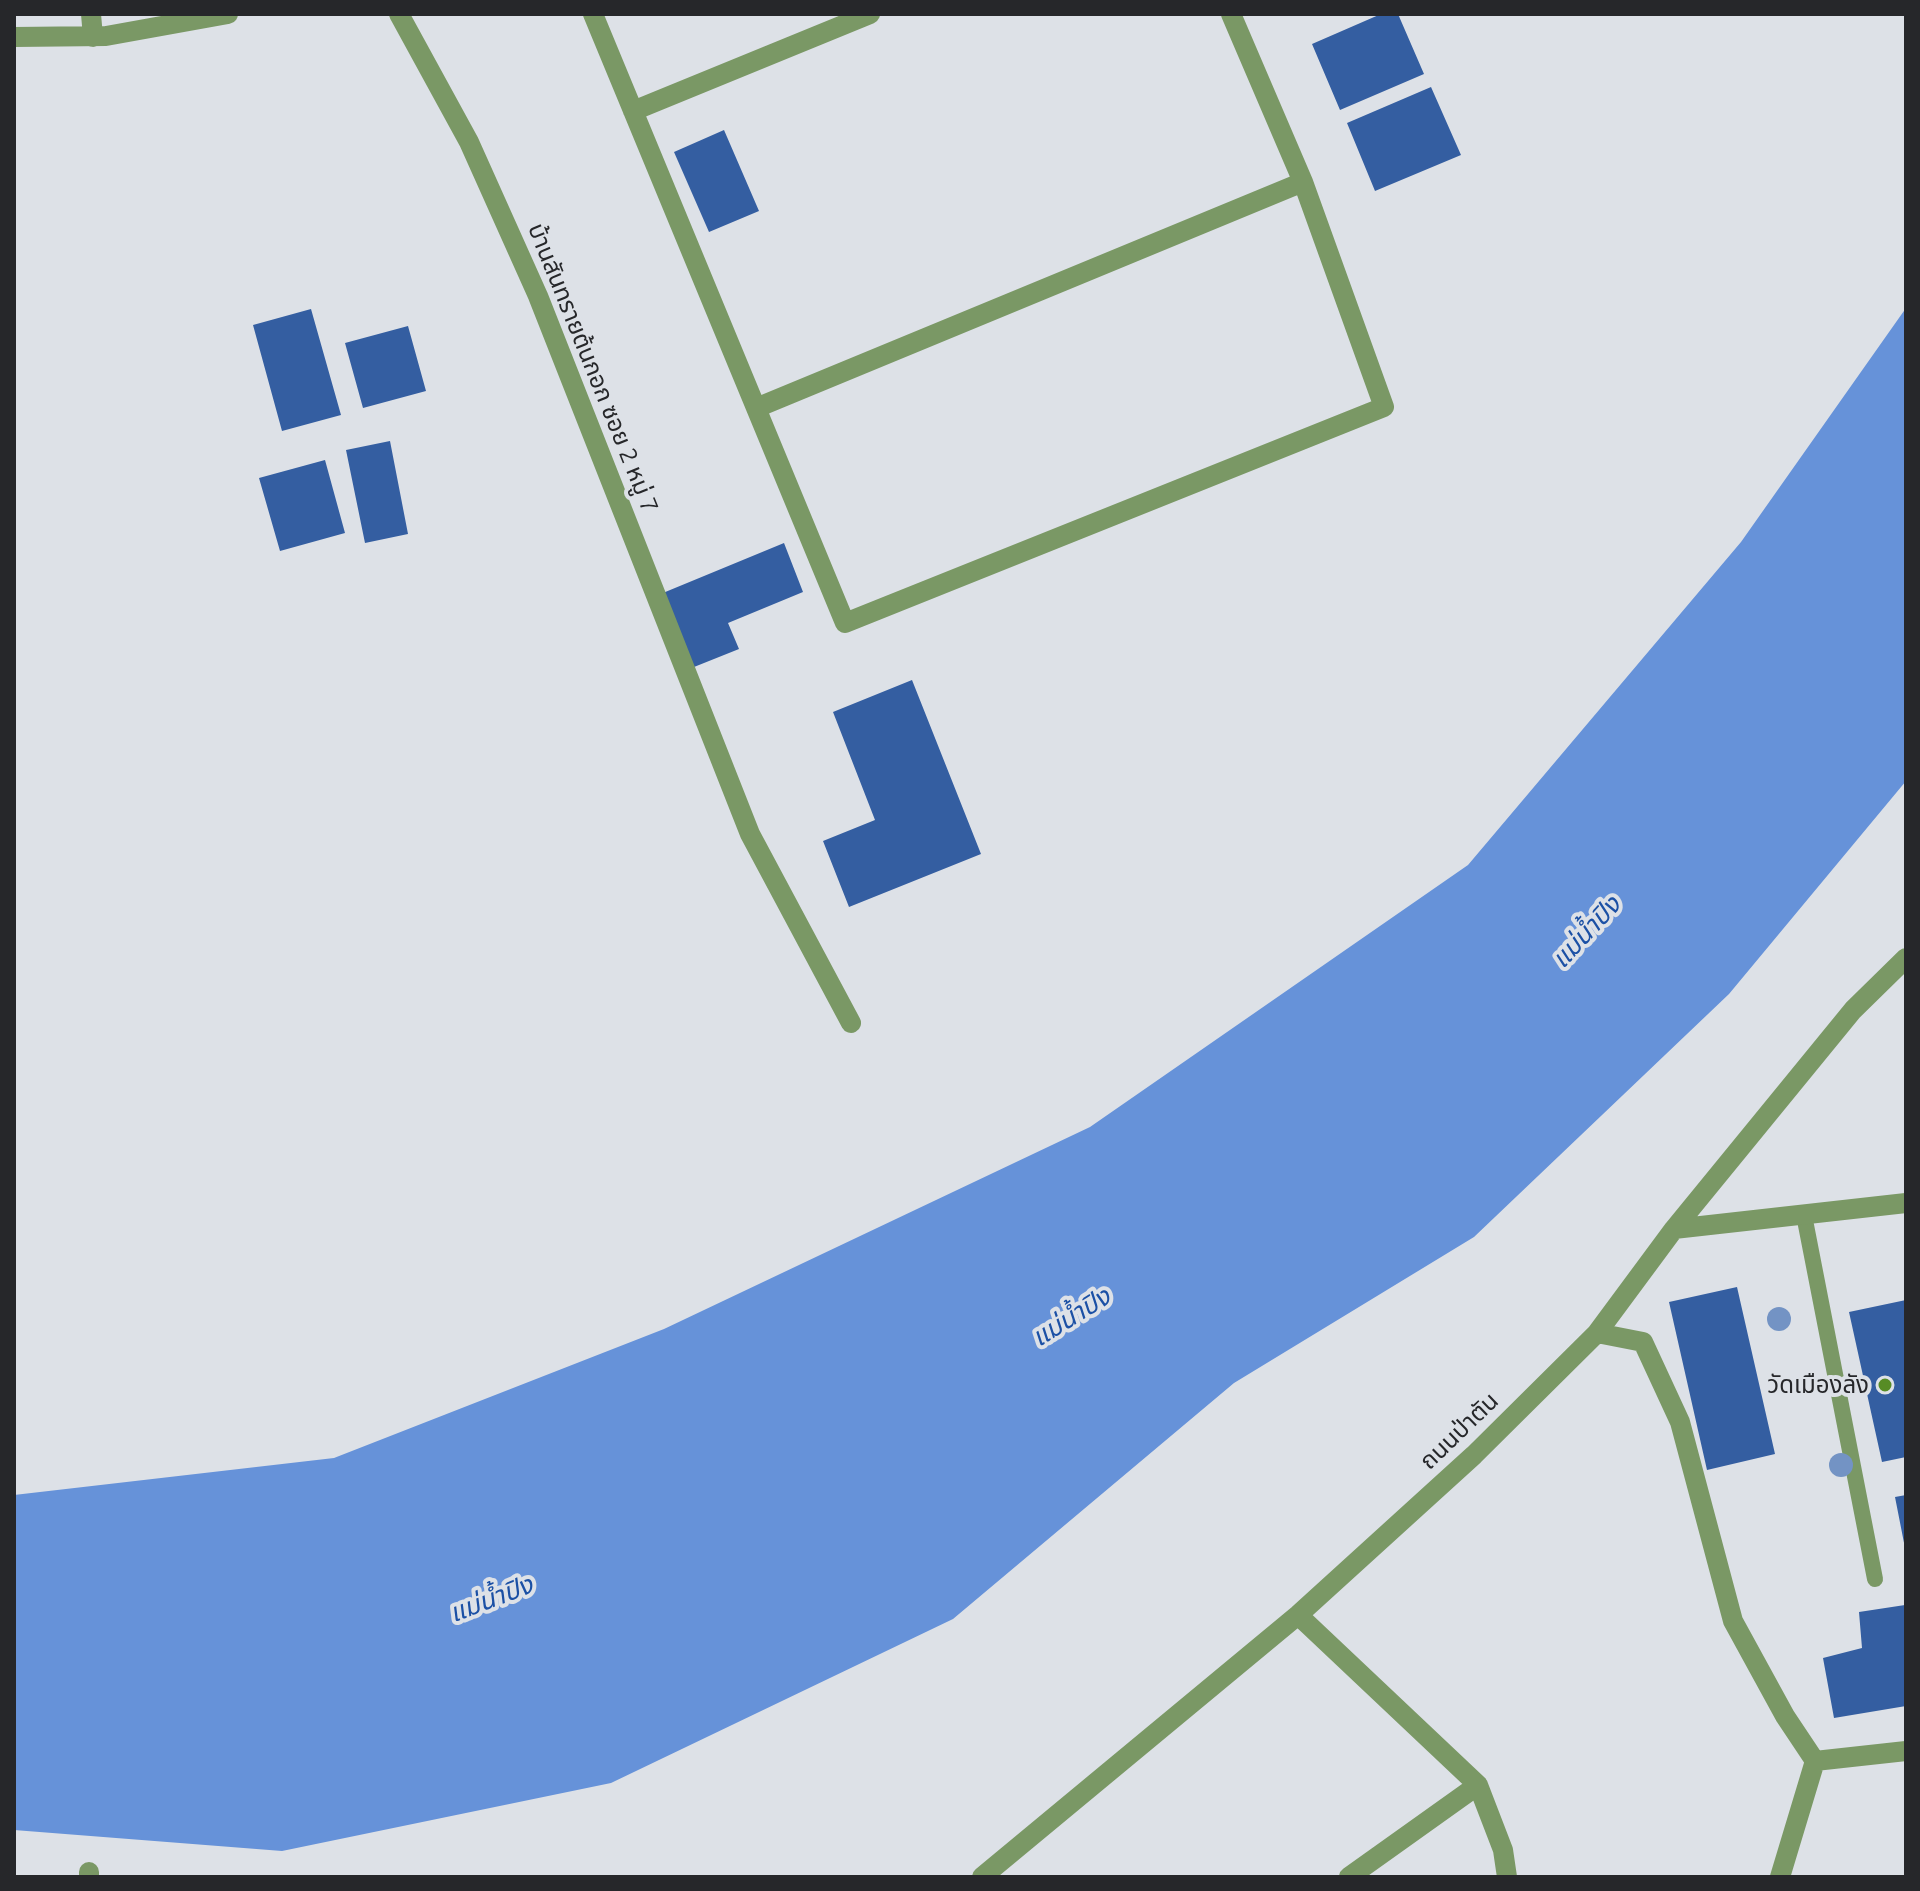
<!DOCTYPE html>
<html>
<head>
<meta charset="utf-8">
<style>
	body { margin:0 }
	#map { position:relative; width:1920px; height:1891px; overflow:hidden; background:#dde1e7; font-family:Ubuntu,sans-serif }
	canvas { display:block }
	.frame { position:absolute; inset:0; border:16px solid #26272a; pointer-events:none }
</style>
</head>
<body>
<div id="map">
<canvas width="1920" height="1891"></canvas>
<div class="frame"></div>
</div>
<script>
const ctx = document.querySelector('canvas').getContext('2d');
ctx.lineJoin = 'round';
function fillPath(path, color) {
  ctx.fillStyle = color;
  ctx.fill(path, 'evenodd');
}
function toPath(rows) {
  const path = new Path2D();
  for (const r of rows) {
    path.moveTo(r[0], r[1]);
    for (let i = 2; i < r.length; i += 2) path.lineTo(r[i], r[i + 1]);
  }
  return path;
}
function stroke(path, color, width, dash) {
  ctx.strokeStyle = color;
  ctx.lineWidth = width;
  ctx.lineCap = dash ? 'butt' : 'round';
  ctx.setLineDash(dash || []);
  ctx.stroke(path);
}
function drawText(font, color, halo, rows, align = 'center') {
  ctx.font = font + ' Ubuntu,"Noto Sans Thai",sans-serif';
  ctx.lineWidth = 8;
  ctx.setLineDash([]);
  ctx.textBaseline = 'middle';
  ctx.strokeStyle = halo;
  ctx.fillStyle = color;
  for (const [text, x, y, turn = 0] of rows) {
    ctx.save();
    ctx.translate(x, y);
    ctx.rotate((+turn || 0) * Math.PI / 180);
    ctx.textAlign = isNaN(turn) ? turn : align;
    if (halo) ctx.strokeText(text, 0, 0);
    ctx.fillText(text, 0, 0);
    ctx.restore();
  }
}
const water = toPath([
	[1906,308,1906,781,1729,994,1474,1237,1234,1383,953,1619,611,1783,282,1851,14,1830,14,1495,334,1458,664,1329,1090,1127,1468,865,1741,542]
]);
const building = toPath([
	[1381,14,1398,14,1424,74,1340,110,1312,44],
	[1431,87,1461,155,1375,191,1347,123],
	[724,130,759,211,709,232,674,152],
	[311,309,341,415,282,431,253,325],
	[408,326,426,391,363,408,345,343],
	[390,441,408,534,365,543,346,450],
	[325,460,345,533,280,551,259,478],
	[784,543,803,592,728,623,739,649,689,669,658,595],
	[912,680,981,854,849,907,823,841,875,820,833,712],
	[1737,1287,1775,1454,1707,1470,1669,1302],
	[1906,1300,1906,1457,1882,1462,1849,1312],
	[1906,1495,1906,1547,1905,1548,1895,1497],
	[1905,1605,1906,1706,1834,1718,1823,1658,1862,1648,1859,1612]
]);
const service = toPath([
	[1804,1215,1875,1579]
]);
const minor = toPath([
	[91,14,93,37],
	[399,14,469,142,538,296,750,834,851,1023],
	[593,14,845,623,1384,407,1303,182,1231,14],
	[14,37,106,36,228,14],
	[633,111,870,14],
	[756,408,1303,182],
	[1674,1229,1906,1203],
	[1597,1333,1643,1342,1680,1422,1733,1621,1785,1716,1815,1761,1906,1751],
	[1298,1615,1478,1785,1349,1877],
	[1478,1785,1503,1850,1507,1877],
	[89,1877,89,1872],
	[982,1877,1298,1615,1474,1455,1597,1333,1674,1229,1853,1010,1906,958],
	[1780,1877,1815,1761]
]);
const trees = [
	[1779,1319],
	[1841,1465]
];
const markers = [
	[1885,1385,8,"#578c25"]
];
const streetNames = [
	["บ้านสันทรายต้นกอก ซอย 2 หมู่ 7",593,368,68],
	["ถนนป่าตัน",1459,1431,-44]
];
const poiNames = [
	["วัดเมืองลัง",1869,1385]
];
const waterNames = [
	["แม่น้ำปิง",1586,932,-47],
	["แม่น้ำปิง",1071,1317,-32],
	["แม่น้ำปิง",491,1599,-21]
];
fillPath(water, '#6692d9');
fillPath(building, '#345ea1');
stroke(service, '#7a9865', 16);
stroke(minor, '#7a9865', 20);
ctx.fillStyle = '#7393c4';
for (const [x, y] of trees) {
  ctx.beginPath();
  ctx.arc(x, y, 12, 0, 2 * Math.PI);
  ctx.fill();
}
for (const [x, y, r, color] of markers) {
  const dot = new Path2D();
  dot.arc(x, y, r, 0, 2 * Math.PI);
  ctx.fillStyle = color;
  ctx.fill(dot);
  stroke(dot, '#dde1e7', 3);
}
drawText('24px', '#26272a', '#dde1e7', streetNames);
drawText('24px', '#26272a', '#dde1e7', poiNames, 'right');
drawText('italic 26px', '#1b50a5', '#dde1e7', waterNames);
</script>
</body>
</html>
